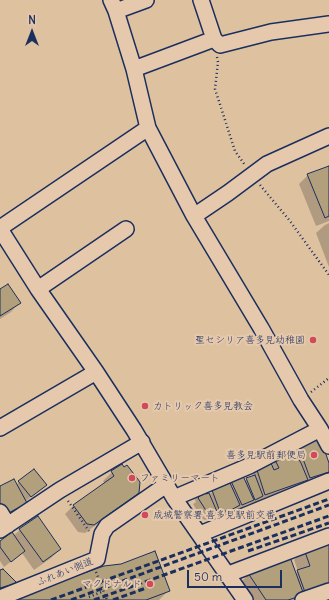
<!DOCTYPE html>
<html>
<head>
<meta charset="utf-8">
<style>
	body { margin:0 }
	#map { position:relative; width:329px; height:600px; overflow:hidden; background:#dec2a0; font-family:Delius,sans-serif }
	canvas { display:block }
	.north { position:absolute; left:12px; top:12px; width:40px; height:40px; -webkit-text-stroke:3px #e6c9ad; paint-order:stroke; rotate:0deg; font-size:11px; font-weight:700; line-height:16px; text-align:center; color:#1b2f5e }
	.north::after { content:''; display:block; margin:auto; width:14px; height:18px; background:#1b2f5e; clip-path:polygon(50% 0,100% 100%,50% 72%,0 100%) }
	.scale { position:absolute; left:187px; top:570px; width:95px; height:18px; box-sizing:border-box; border:2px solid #1b2f5e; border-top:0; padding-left:5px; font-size:12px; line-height:14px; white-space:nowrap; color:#1b2f5e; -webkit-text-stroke:3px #e6c9ad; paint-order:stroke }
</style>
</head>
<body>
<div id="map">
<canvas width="329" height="600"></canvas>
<div class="north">N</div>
<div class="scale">50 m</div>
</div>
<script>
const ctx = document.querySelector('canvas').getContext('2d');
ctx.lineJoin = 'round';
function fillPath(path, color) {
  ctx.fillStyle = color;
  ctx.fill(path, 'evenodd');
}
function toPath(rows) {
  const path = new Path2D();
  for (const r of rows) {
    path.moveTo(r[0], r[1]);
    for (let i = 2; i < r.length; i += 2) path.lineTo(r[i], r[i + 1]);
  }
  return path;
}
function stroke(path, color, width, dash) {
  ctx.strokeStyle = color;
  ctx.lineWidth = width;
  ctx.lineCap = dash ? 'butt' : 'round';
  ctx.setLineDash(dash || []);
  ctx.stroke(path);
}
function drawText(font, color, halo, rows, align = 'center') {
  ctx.font = font + ' Delius,"Klee One",sans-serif';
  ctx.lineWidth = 4;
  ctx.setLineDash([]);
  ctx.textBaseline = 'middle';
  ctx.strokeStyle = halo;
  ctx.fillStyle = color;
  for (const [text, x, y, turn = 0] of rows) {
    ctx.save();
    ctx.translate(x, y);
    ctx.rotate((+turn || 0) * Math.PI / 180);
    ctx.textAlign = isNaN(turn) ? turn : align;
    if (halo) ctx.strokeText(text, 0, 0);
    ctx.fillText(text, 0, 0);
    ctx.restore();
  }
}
const shadow = toPath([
	[329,167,329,221,316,226,299,184,308,175],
	[329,223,329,267,316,233,325,225],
	[0,290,19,303,11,312,0,319],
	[299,448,329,466,329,472,322,479,257,503,256,502,248,504,236,510,235,508,224,516,214,518,214,517,211,519,205,520,201,518,193,504,196,502,194,498,200,492,205,495,209,495,213,491,226,485,232,479,244,481,251,477,257,470,271,466,276,461,294,453],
	[112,472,138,492,129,501,85,533,78,532,65,514,74,505,105,484,103,481],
	[19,482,45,485,25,502,20,509,0,520,0,487,16,485],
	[20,530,60,549,51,558,34,570,22,553,4,567,0,561,0,542,13,536],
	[329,541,311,600,252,600,240,583,249,574,295,574,298,571,294,560,305,549],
	[0,571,16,583,7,592,0,594],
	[168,591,159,600,11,600]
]);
const building = toPath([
	[329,166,329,216,325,218,307,174,329,166],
	[8,284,21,303,0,316,0,289,8,284],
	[321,440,329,463,329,472,310,478,299,448,308,441,321,440],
	[294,452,301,463,308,480,265,495,257,470,271,463,274,470,279,468,275,460,294,452],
	[122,464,124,467,127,465,140,482,139,493,94,525,87,524,73,505,114,476,111,471,122,464],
	[34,469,47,485,31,497,18,481,34,469],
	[255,475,263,496,255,500,246,478,255,475],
	[243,476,254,500,242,505,231,481,243,476],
	[14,479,27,503,5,515,0,506,0,486,14,479],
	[230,483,240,505,231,510,220,512,212,490,230,483],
	[203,490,206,494,209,493,218,514,211,515,207,512,198,498,201,495,200,491,203,490],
	[38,516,61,549,43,562,19,529,38,516],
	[12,532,25,551,11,562,0,547,0,541,12,532],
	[329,540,329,587,306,595,297,570,310,566,304,549,329,540],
	[155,551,170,591,146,600,8,600,104,566,121,564,155,551],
	[290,557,304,595,288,600,266,600,248,573,290,557],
	[3,569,17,583,0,588,0,570,3,569]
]);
const path = toPath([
	[217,57,218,62,215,89,235,151,245,165],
	[260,185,290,221,329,275],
	[311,392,329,378],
	[68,501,89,531],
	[96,572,107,600],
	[89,597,104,591]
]);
const minor = toPath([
	[111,0,116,11,134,69,148,128,194,216,261,328,301,400,320,429,329,446],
	[201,0,214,39,220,45,271,32,329,24],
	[116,11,146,0],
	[134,69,214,39],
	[194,216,228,193,267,164,329,136],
	[0,228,148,128],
	[0,229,38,289,96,372,134,430,174,498,245,600],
	[38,289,126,229],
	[0,428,96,372],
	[174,498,249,466,320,429],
	[0,512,8,525],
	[0,530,60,490,142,442],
	[200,534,329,481],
	[226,575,329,536],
	[0,598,97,559,102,534,107,526,166,485],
	[303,600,329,591]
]);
const rail = toPath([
	[248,551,329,523],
	[51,600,329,499],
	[71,600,329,505],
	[94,600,329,516],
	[113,600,146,588]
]);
const markers = [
	[313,340,4,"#d1495b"],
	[145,406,4,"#d1495b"],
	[314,455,4,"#d1495b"],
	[132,478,4,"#d1495b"],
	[145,515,4,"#d1495b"],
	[150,584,4,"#d1495b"]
];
const poiNames = [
	["聖セシリア喜多見幼稚園",305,340],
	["カトリック喜多見教会",153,406,"left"],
	["喜多見駅前郵便局",306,455],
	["ファミリーマート",140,478,"left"],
	["成城警察署 喜多見駅前交番",153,515,"left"],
	["マクドナルド",142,584]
];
const streetNames = [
	["ふれあい側道",65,572,-22]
];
fillPath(shadow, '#0003');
fillPath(building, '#b29f7c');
stroke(building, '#1b2f5e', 1);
stroke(minor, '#1b2f5e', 18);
stroke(path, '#1b2f5e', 2.5, [1, 3]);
stroke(minor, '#e6c9ad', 15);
stroke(rail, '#1b2f5e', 3, [6, 3]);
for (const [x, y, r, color] of markers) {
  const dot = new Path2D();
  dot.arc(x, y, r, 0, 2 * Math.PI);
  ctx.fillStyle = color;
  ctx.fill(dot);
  stroke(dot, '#e6c9ad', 1.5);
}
drawText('10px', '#1b2f5e', '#e6c9ad', poiNames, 'right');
drawText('10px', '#1b2f5e', '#e6c9ad', streetNames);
</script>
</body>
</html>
